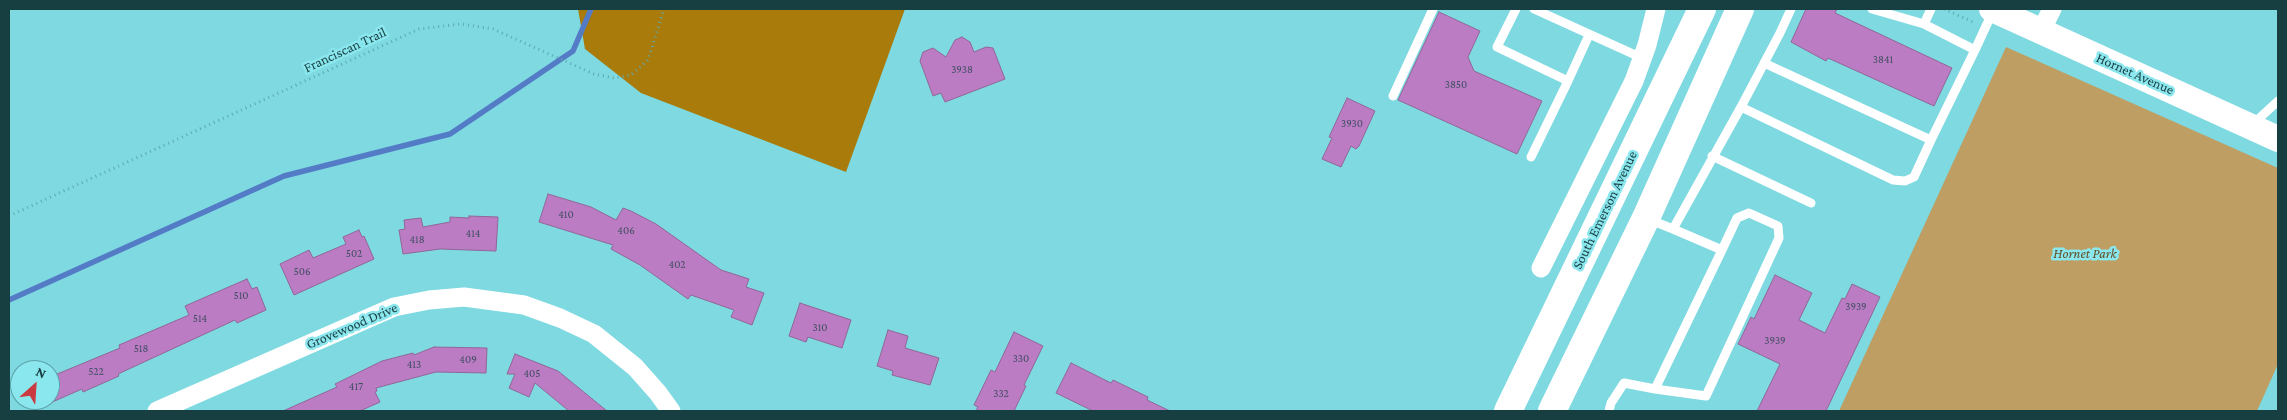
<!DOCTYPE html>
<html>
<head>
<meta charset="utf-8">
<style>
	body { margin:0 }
	#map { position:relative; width:2287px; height:420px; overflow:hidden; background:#7ed9e1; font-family:"Crimson Pro",serif }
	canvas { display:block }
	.frame { position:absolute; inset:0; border:10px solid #173e41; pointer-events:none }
	.north { position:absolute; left:10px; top:360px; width:50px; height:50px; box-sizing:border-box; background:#8be7ee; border:1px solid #5da3a9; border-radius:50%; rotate:26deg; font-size:14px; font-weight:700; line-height:20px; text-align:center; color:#173e41 }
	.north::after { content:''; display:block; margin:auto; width:18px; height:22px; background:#ca3a41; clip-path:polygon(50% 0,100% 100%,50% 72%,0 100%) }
</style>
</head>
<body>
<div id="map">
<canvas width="2287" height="420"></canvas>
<div class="frame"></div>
<div class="north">N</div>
</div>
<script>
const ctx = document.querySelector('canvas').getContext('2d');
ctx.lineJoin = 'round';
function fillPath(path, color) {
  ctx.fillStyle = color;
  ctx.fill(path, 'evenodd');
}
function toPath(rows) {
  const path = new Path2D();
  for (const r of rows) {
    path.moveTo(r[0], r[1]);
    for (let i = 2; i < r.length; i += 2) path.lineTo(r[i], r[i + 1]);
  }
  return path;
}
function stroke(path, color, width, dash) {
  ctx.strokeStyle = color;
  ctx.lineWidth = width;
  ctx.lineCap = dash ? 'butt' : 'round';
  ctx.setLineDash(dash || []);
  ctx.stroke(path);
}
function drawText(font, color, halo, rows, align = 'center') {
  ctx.font = font + ' "Crimson Pro",serif';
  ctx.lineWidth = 5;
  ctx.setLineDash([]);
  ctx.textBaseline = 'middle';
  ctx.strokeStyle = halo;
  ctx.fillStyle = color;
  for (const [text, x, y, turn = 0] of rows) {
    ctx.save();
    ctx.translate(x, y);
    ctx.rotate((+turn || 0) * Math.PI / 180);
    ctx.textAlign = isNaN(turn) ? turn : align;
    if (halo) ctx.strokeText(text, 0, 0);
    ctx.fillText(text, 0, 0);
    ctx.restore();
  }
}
const green = toPath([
	[2006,47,2278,168,2278,364,2257,411,1839,411]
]);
const forest = toPath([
	[578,9,905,9,846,172,641,93,585,49]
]);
const stream = toPath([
	[9,300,284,176,450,134,573,51,591,9]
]);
const building = toPath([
	[1806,9,1837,9,1835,13,1952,68,1934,106,1828,58,1826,61,1791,42,1806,9],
	[1439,12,1480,31,1468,57,1474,71,1542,101,1517,154,1398,100,1439,12],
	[962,37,970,42,974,52,986,47,993,48,1005,79,945,102,941,93,933,96,920,61,923,52,933,48,946,57,955,40,962,37],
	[1347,98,1375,111,1359,146,1356,149,1351,146,1341,167,1322,159,1332,138,1329,137,1347,98],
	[548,194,591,207,616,220,623,208,631,211,656,224,721,270,749,279,746,287,764,293,752,325,731,317,734,310,691,295,688,299,640,265,611,249,613,245,539,222,548,194],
	[469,216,498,217,496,251,440,249,403,254,399,230,405,229,404,220,421,218,423,227,450,222,450,217,469,218,469,216],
	[359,230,362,237,364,236,374,259,294,295,280,264,309,250,313,258,346,244,343,237,359,230],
	[1775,275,1812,293,1799,320,1825,333,1842,298,1845,299,1852,284,1880,297,1826,411,1757,411,1780,364,1738,344,1751,317,1754,319,1775,275],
	[247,279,252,289,257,287,266,310,237,323,235,320,118,374,119,376,83,392,82,389,50,403,50,377,120,348,119,345,189,315,185,306,247,279],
	[800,303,851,320,842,348,808,337,806,342,789,336,800,303],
	[888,330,908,336,905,348,939,358,930,385,892,375,893,371,877,366,888,330],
	[1014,332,1043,346,1024,385,1026,386,1014,411,976,411,978,407,974,405,991,370,995,372,1014,332],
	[434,347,487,348,486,373,436,372,376,388,377,391,375,392,380,402,360,411,283,411,337,387,335,384,382,361,413,353,414,355,434,347],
	[515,354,558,371,607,411,569,411,535,383,529,397,509,388,515,374,507,374,515,354],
	[1071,363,1111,383,1113,380,1148,397,1147,400,1170,411,1093,411,1056,393,1071,363]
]);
const path = toPath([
	[1944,9,1973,22],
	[9,216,419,29,461,24,493,29,594,74,614,78,631,75,648,60,664,9]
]);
const lane = toPath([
	[1516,9,1497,47,1568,81,1589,35],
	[1534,9,1642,58],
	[1872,9,1924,24,1975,50,1993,11],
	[1924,24,1931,9],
	[1764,63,1931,140,1975,50],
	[1393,96,1433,9],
	[1741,107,1893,180,1905,181,1914,177,1931,140],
	[2253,124,2278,101],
	[1712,156,1811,203],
	[1531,157,1568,81],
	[1648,219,1673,229,1741,107,1780,33,1791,9],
	[1673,229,1722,250,1737,218,1749,213,1778,226,1779,238,1706,396,1655,389,1722,250],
	[1609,411,1611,403,1624,383,1655,389]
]);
const street = toPath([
	[2041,31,2052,9],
	[1541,268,1634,81,1647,45,1656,9],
	[157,411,394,307,429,300,464,297,524,305,560,318,594,334,635,367,658,393,671,411]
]);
const secondary = toPath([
	[1992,9,2278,139]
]);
const primary = toPath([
	[1508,411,1702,9],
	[1552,411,1646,218,1740,9]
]);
const numberNames = [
	["3841",1883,60],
	["3938",962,70],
	["3850",1456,85],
	["3930",1352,124],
	["410",566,215],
	["406",626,231],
	["414",473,234],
	["418",417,240],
	["502",354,254],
	["402",677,265],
	["506",302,272],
	["510",241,296],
	["3939",1856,307],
	["514",200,319],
	["310",820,328],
	["3939",1775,341],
	["518",141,349],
	["330",1021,359],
	["409",468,360],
	["413",414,365],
	["522",96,372],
	["405",532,374],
	["417",356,387],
	["332",1001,394]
];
const streetNames = [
	["Franciscan Trail",345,50,-25],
	["Hornet Avenue",2135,74,24],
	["South Emerson Avenue",1605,210,-64],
	["Grovewood Drive",352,326,-23]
];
const parkNames = [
	["Hornet Park",2085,254]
];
fillPath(green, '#be9e62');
fillPath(forest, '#a87b0a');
stroke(stream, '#547bc6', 5.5);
fillPath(building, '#bb7cc4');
stroke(building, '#916696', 1);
stroke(path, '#5ea9af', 3, [1, 4]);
stroke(lane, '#fff', 9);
stroke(street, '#fff', 19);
stroke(secondary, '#fff', 26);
stroke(primary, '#fff', 28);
drawText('11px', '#404e62', null, numberNames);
drawText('14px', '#173e41', '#8be7ee', streetNames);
drawText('italic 14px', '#624e27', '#8be7ee', parkNames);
</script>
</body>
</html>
